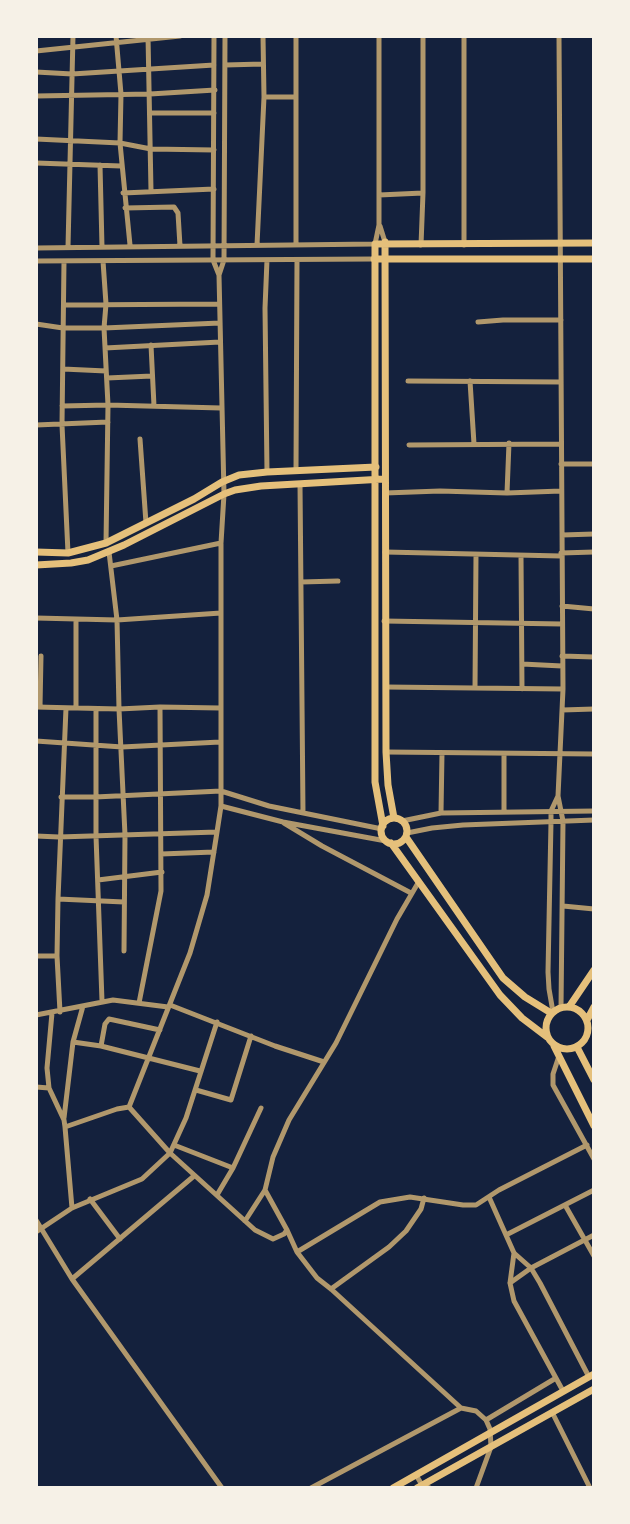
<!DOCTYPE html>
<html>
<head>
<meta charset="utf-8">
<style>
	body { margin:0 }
	#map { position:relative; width:630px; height:1524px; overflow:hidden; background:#14213d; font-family:"Archivo Narrow",sans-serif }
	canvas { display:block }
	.frame { position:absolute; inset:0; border:38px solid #f6f1e7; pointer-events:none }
</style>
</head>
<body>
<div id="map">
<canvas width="630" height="1524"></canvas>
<div class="frame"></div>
</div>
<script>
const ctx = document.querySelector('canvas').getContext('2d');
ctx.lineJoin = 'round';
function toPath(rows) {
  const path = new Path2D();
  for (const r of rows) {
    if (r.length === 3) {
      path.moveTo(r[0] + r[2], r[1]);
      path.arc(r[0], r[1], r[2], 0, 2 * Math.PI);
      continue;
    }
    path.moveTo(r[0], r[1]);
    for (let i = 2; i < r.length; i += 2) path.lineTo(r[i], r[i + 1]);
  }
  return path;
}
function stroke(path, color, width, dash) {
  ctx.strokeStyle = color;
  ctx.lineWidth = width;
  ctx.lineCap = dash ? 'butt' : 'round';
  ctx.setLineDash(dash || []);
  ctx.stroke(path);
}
const minor = toPath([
	[116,36,121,94,120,143,130,245],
	[148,36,151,191],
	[296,36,296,245],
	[559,36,563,689,558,796,563,821,561,1008],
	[36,51,180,36],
	[225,65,263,64],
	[36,72,72,74,214,65],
	[36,96,150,94,215,90],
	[264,97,295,97],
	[151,113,214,113],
	[36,139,120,143,151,149,214,150],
	[36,163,121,166],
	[100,165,102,247],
	[123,193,214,189],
	[379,195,423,193],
	[125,208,174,207,178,213,180,246],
	[380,226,385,242],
	[257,245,264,97,263,36],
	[421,245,423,193,423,36],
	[464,245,464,36],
	[68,247,73,36],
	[36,248,375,244,379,225,379,36],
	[36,261,374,259],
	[64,261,62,425,68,553],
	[103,261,106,304,104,328,108,405,106,543],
	[219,275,224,260,225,36],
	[65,305,219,304],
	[478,322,503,320,561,320],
	[36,324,63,328,104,328,220,323],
	[151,345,154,406],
	[105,348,220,342],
	[63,369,106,371],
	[107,378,152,376],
	[408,381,561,382],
	[470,381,474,444],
	[62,406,108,405,221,408],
	[36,425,108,422],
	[140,439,146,523],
	[409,445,561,444],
	[561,464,594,464],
	[296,470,297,260],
	[267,472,265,308,267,260],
	[300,484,303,813],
	[385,493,440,491,507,493,561,491],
	[507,493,509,443],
	[562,535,594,534],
	[109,552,117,620,119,709,125,835,124,951],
	[385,552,561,556],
	[561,553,594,552],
	[521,556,522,689],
	[111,566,221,543],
	[301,582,338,581],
	[562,606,594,609],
	[36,618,117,620,221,613],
	[76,619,76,708],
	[384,621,562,624],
	[562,656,594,657],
	[522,664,562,666],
	[386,687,563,689],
	[475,688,476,555],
	[36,707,119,709,160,707,220,708],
	[40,707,41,656],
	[96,709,96,836,102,1001],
	[562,710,594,709],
	[36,741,122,747,220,742],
	[386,752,594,754],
	[504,754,504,811],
	[61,797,95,797,221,791,269,806,382,829],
	[221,806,283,822,386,841],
	[441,813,442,753],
	[402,821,441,813,594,811],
	[284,823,322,846,411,893],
	[407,833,432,828,463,825,594,820],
	[36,836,59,837,217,832],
	[161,854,214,852],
	[98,880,162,872],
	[58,899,124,902],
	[563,906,594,909],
	[36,956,57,956],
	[139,1003,161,891,160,707],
	[170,1005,275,1046,324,1062],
	[60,1012,57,956,58,899,66,708],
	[553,1012,549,989,548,972,551,822,551,811,558,796],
	[52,1013,47,1068,49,1088,64,1120,65,1127,72,1208],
	[36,1015,113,1000,168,1007],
	[73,1042,101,1046,200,1071],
	[101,1046,105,1024,109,1019,160,1030],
	[559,1056,553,1074,553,1085,594,1159],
	[36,1087,49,1088],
	[196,1090,231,1100,251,1036],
	[129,1107,170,1153,255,1230,273,1239,284,1234,287,1230],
	[64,1118,73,1042,83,1006],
	[65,1127,117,1109,129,1107,190,953,207,895,217,832,221,806,221,543,224,494,219,275,213,260,214,36],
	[174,1145,233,1168],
	[265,1190,287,1230,297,1252,317,1278,331,1289,461,1408],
	[217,1195,233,1168,261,1108],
	[489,1197,514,1253,531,1268,540,1283,589,1377],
	[90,1199,120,1239],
	[565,1205,594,1256],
	[36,1220,72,1279,222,1488],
	[245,1221,265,1190,273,1157,289,1120,336,1043,397,919,418,883],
	[36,1232,72,1208,142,1179,170,1153,186,1118,217,1022],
	[506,1235,594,1190],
	[297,1252,380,1202,410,1197,463,1205,476,1205,499,1190,587,1145],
	[514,1253,510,1283,514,1301,563,1391],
	[72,1279,194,1176],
	[510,1283,531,1268,594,1235],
	[331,1289,389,1247,406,1231,421,1209,424,1198],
	[552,1412,590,1488],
	[416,1475,422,1485,430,1488],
	[311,1488,461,1408,476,1411,486,1420,556,1378],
	[476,1488,491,1447,490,1429,486,1420]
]);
const secondary = toPath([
	[385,242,386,752,388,785,394,818],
	[374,259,594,259],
	[36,552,68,553,106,543,194,499,222,482,239,475,267,472,376,467],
	[36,565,71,563,88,560,124,545,224,494,235,490,261,486,384,479],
	[394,831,13],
	[383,826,375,782,375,244,594,243],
	[406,837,503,978,525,997,551,1013],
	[391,843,500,995,522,1018,547,1037],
	[567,1028,21],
	[569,1007,594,970],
	[587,1020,594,1007],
	[554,1046,594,1126],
	[577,1047,594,1080],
	[393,1488,594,1374],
	[417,1488,594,1389]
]);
stroke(minor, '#b1986c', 5);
stroke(secondary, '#e5c07b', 7);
</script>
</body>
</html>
